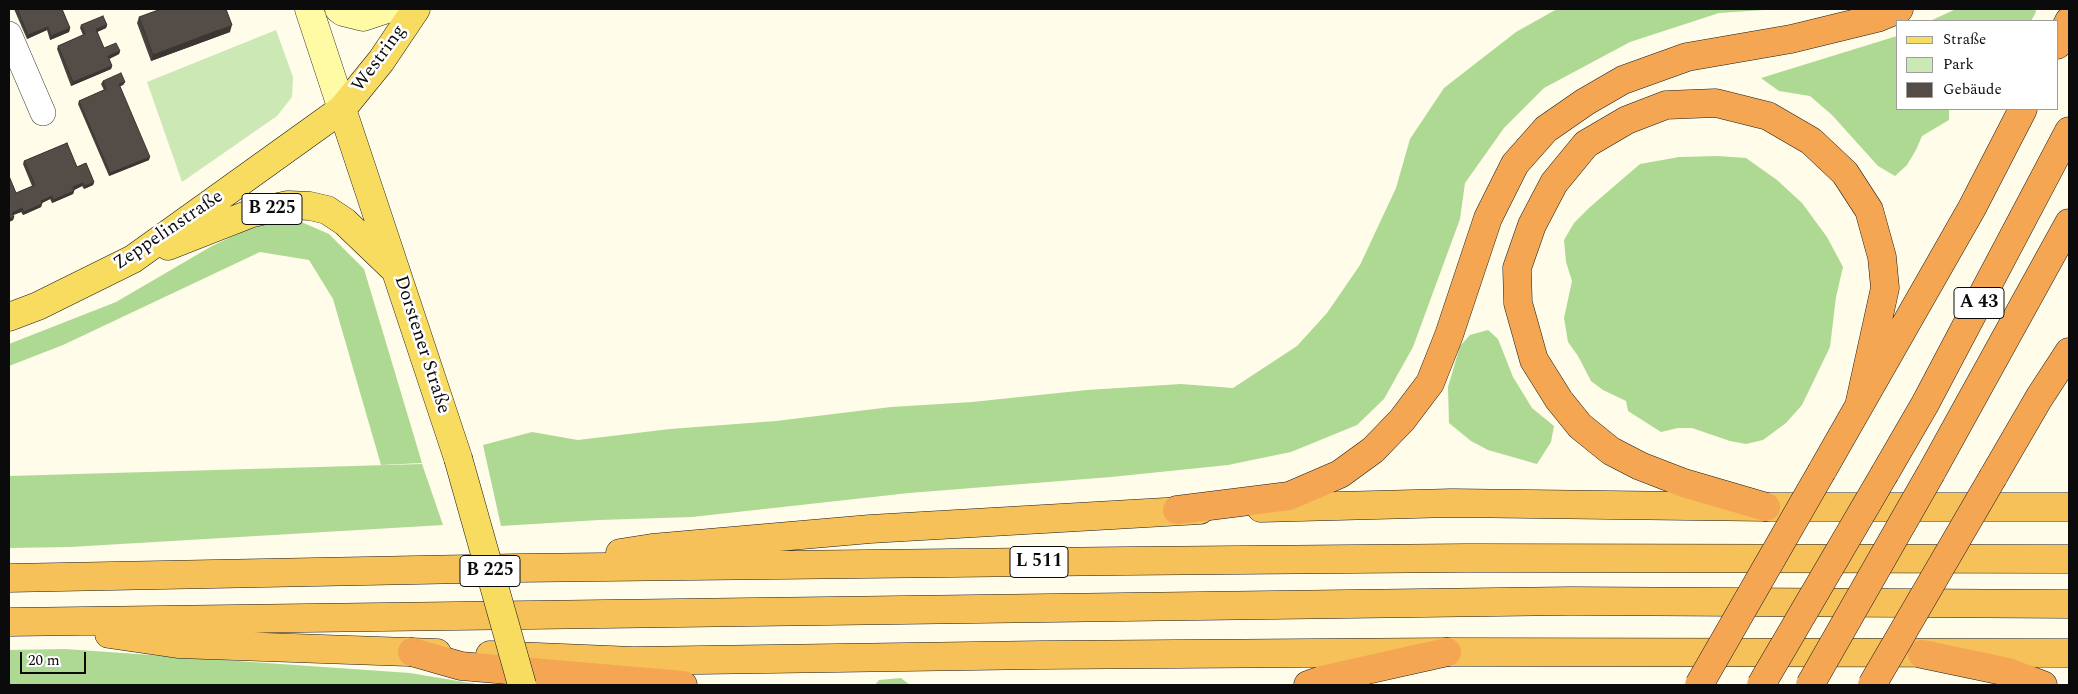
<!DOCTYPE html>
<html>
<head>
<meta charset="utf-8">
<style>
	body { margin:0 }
	#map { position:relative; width:2078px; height:694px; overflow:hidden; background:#fffce9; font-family:Spectral,serif }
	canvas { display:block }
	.frame { position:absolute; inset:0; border:10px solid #0b0b0b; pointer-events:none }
	.legend { position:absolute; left:1896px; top:20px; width:162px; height:90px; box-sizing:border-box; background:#fff; border:1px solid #9d9d9d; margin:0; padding:6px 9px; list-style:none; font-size:15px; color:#0b0b0b }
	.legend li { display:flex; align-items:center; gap:10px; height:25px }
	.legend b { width:25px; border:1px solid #9d9d9d }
	.scale { position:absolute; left:20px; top:652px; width:66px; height:22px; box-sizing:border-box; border:2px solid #0b0b0b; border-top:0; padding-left:6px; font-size:15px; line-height:18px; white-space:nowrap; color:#0b0b0b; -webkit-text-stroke:4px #fff; paint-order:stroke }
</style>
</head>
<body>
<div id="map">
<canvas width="2078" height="694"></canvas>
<div class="frame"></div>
<ul class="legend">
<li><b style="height:6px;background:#f8dc60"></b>Straße</li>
<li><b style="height:14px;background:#cce8b4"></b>Park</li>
<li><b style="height:14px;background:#544d47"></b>Gebäude</li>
</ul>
<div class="scale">20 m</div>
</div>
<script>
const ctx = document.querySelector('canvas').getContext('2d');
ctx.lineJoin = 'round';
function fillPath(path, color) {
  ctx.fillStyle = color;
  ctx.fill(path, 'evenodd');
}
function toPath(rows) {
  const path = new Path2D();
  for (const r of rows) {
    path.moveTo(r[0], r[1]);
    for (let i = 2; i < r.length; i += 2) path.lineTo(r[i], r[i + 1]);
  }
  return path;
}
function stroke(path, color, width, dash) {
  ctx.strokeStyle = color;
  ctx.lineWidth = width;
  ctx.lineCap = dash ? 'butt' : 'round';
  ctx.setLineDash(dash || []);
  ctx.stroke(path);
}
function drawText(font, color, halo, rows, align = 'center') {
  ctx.font = font + ' Spectral,serif';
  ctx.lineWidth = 5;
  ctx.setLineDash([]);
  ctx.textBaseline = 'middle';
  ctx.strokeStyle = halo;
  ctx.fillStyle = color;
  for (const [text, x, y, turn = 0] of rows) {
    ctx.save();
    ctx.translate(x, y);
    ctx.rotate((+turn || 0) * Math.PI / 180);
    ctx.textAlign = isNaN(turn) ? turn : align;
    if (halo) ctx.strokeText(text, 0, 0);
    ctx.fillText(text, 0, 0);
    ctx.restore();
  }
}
const green = toPath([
	[276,30,293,77,292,97,277,116,182,182,147,82]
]);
const forest = toPath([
	[1557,9,1779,9,1719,13,1630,42,1544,88,1504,128,1465,183,1460,219,1413,347,1384,399,1357,425,1291,452,1228,465,1111,477,909,493,692,517,599,520,501,526,483,445,532,432,578,440,670,429,776,421,891,407,972,402,1087,390,1181,384,1233,388,1297,346,1327,313,1360,265,1396,188,1410,139,1444,88,1516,32],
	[1956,9,2035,9,2036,12,2031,21,1930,21],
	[1897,36,1897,109,1949,109,1949,120,1922,136,1916,150,1907,165,1895,176,1878,166,1832,115,1810,96,1779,91,1761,78],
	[1718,156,1746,158,1777,180,1802,203,1827,237,1843,267,1836,297,1830,347,1802,405,1786,423,1763,440,1746,444,1730,441,1692,428,1678,428,1661,432,1628,411,1626,401,1603,390,1591,381,1578,356,1568,342,1564,318,1572,281,1566,262,1564,240,1574,223,1590,207,1640,164,1679,157],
	[299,221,329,234,364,269,422,463,381,465,333,299,309,260,260,252,63,345,9,366,9,344,116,302,212,246,263,222],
	[1488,330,1498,339,1513,377,1532,408,1554,426,1551,442,1537,464,1488,450,1471,441,1449,423,1448,387,1460,346,1470,335],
	[422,464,443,525,70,547,9,548,9,476],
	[65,649,410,673,482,685,9,685,9,650],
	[901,678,910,685,875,685,879,680]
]);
const minor = toPath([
	[9,34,43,113]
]);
const secondary = toPath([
	[309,9,342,109],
	[339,9,343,12,363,17,387,9]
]);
const primary = toPath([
	[342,109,458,458],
	[168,246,252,213,288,205,310,206,327,210,345,222,393,268],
	[9,317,38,306,133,259,342,109,381,61,416,9]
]);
const trunk = toPath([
	[1261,508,1452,503,1766,507,2069,507],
	[620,553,652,548,870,529,1200,510],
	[9,578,519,568,1125,561,1467,558,2069,559],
	[9,622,1571,601,2069,604],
	[109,634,178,644,437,653],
	[490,655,633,661,1041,655,1447,652,2069,653]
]);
const motorway = toPath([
	[2057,45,2069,21],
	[1822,471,1972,208,2023,109],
	[1885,473,1925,404,2069,131],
	[1931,473,2069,223],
	[1993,477,2039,398,2069,352],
	[1766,507,1684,483,1640,466,1611,451,1580,426,1559,400,1534,360,1518,303,1517,268,1532,225,1554,183,1586,144,1627,120,1666,105,1716,103,1768,116,1811,141,1845,173,1869,210,1882,257,1885,288,1859,406],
	[1177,510,1289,496,1340,474,1373,450,1402,420,1430,383,1449,335,1488,218,1515,164,1546,129,1585,102,1623,80,1687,57,1791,39,1877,18,1899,9],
	[412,652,461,666,683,685],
	[1922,654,2008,672,2043,685],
	[1308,685,1322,680,1447,652]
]);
const primaryBridge = toPath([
	[458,458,522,685]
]);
const motorwayBridge = toPath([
	[1699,685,1822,471],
	[1761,685,1885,473],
	[1810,685,1931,473],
	[1872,685,1993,477]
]);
const wall = toPath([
	[14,9,62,9,70,28,69,32,50,40,47,30,27,39],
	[139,17,230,32,151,61,137,23],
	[81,25,107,25,106,28,97,32,104,48,120,51,119,54,109,59,112,66,111,69,71,86,57,49,58,46,83,35,80,28],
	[103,81,125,82,123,85,120,86,149,160,109,176,78,104,79,101,104,90,101,84],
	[67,143,77,167,86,163,94,182,93,185,84,189,82,186,74,190,74,191,73,194,52,203,50,199,42,203,41,207,23,215,21,212,13,215,14,217,13,220,9,222,9,176,16,193,32,186,23,164,24,161]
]);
const shadedWall = toPath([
	[107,25,106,28,95,33,96,29],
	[232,25,230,32,151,61,153,55],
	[48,27,47,30,27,39,28,35],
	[70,28,69,32,50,40,51,36],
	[120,51,119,54,107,60,108,56],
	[112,66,111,69,71,86,73,82],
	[125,82,123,85,118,87,119,84],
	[150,157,149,160,109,176,110,173],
	[94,182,93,185,84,189,85,186],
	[83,183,82,186,72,191,73,187],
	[74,191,73,194,52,203,53,200],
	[52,196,50,199,40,204,41,201],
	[42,204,41,207,23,215,24,212],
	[22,208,21,212,11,216,12,213],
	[14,217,13,220,9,222,9,219]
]);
const building = toPath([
	[17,9,62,9,70,28,51,36,48,27,28,35,17,9],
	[161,9,226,9,232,25,153,55,139,17,161,9],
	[103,16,107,25,96,29,104,48,116,43,120,51,108,56,112,66,73,82,58,46,85,34,81,25,103,16],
	[121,73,125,82,119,84,150,157,110,173,79,101,106,89,103,81,121,73],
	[67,143,77,167,86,163,94,182,85,186,83,183,73,187,74,191,53,200,52,196,41,201,42,204,24,212,22,208,12,213,14,217,9,219,9,176,16,193,35,185,24,161,67,143]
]);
const shields = [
	[272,209,60],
	[1979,303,50],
	[1039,562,58],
	[490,571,60]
];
const shieldNames = [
	["B 225",272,209],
	["A 43",1979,303],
	["L 511",1039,562],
	["B 225",490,571]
];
const streetNames = [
	["Westring",380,59,-54],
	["Zeppelinstraße",169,231,-34],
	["Dorstener Straße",421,345,72]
];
fillPath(green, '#cce8b4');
fillPath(forest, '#aed993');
stroke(minor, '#3e3e3e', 26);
stroke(secondary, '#2d2d2d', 29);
stroke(primary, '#1c1c1c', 29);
stroke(trunk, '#1c1c1c', 29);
stroke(motorway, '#1c1c1c', 29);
stroke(minor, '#fff', 25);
stroke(secondary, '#fffaa4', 28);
stroke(primary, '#f8dc60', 28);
stroke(trunk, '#f6c159', 28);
stroke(motorway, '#f4a652', 28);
stroke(primaryBridge, '#1c1c1c', 29, []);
stroke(motorwayBridge, '#1c1c1c', 29, []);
stroke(primaryBridge, '#f8dc60', 28);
stroke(motorwayBridge, '#f4a652', 28);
fillPath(wall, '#48423d');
fillPath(shadedWall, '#3b3632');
fillPath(building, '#544d47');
stroke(building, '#3b3632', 1);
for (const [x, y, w] of shields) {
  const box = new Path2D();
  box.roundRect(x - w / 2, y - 15.5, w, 31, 4);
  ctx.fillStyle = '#fff';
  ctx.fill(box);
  stroke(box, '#0b0b0b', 1);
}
drawText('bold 18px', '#0b0b0b', null, shieldNames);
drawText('19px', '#0b0b0b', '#fff', streetNames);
</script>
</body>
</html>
